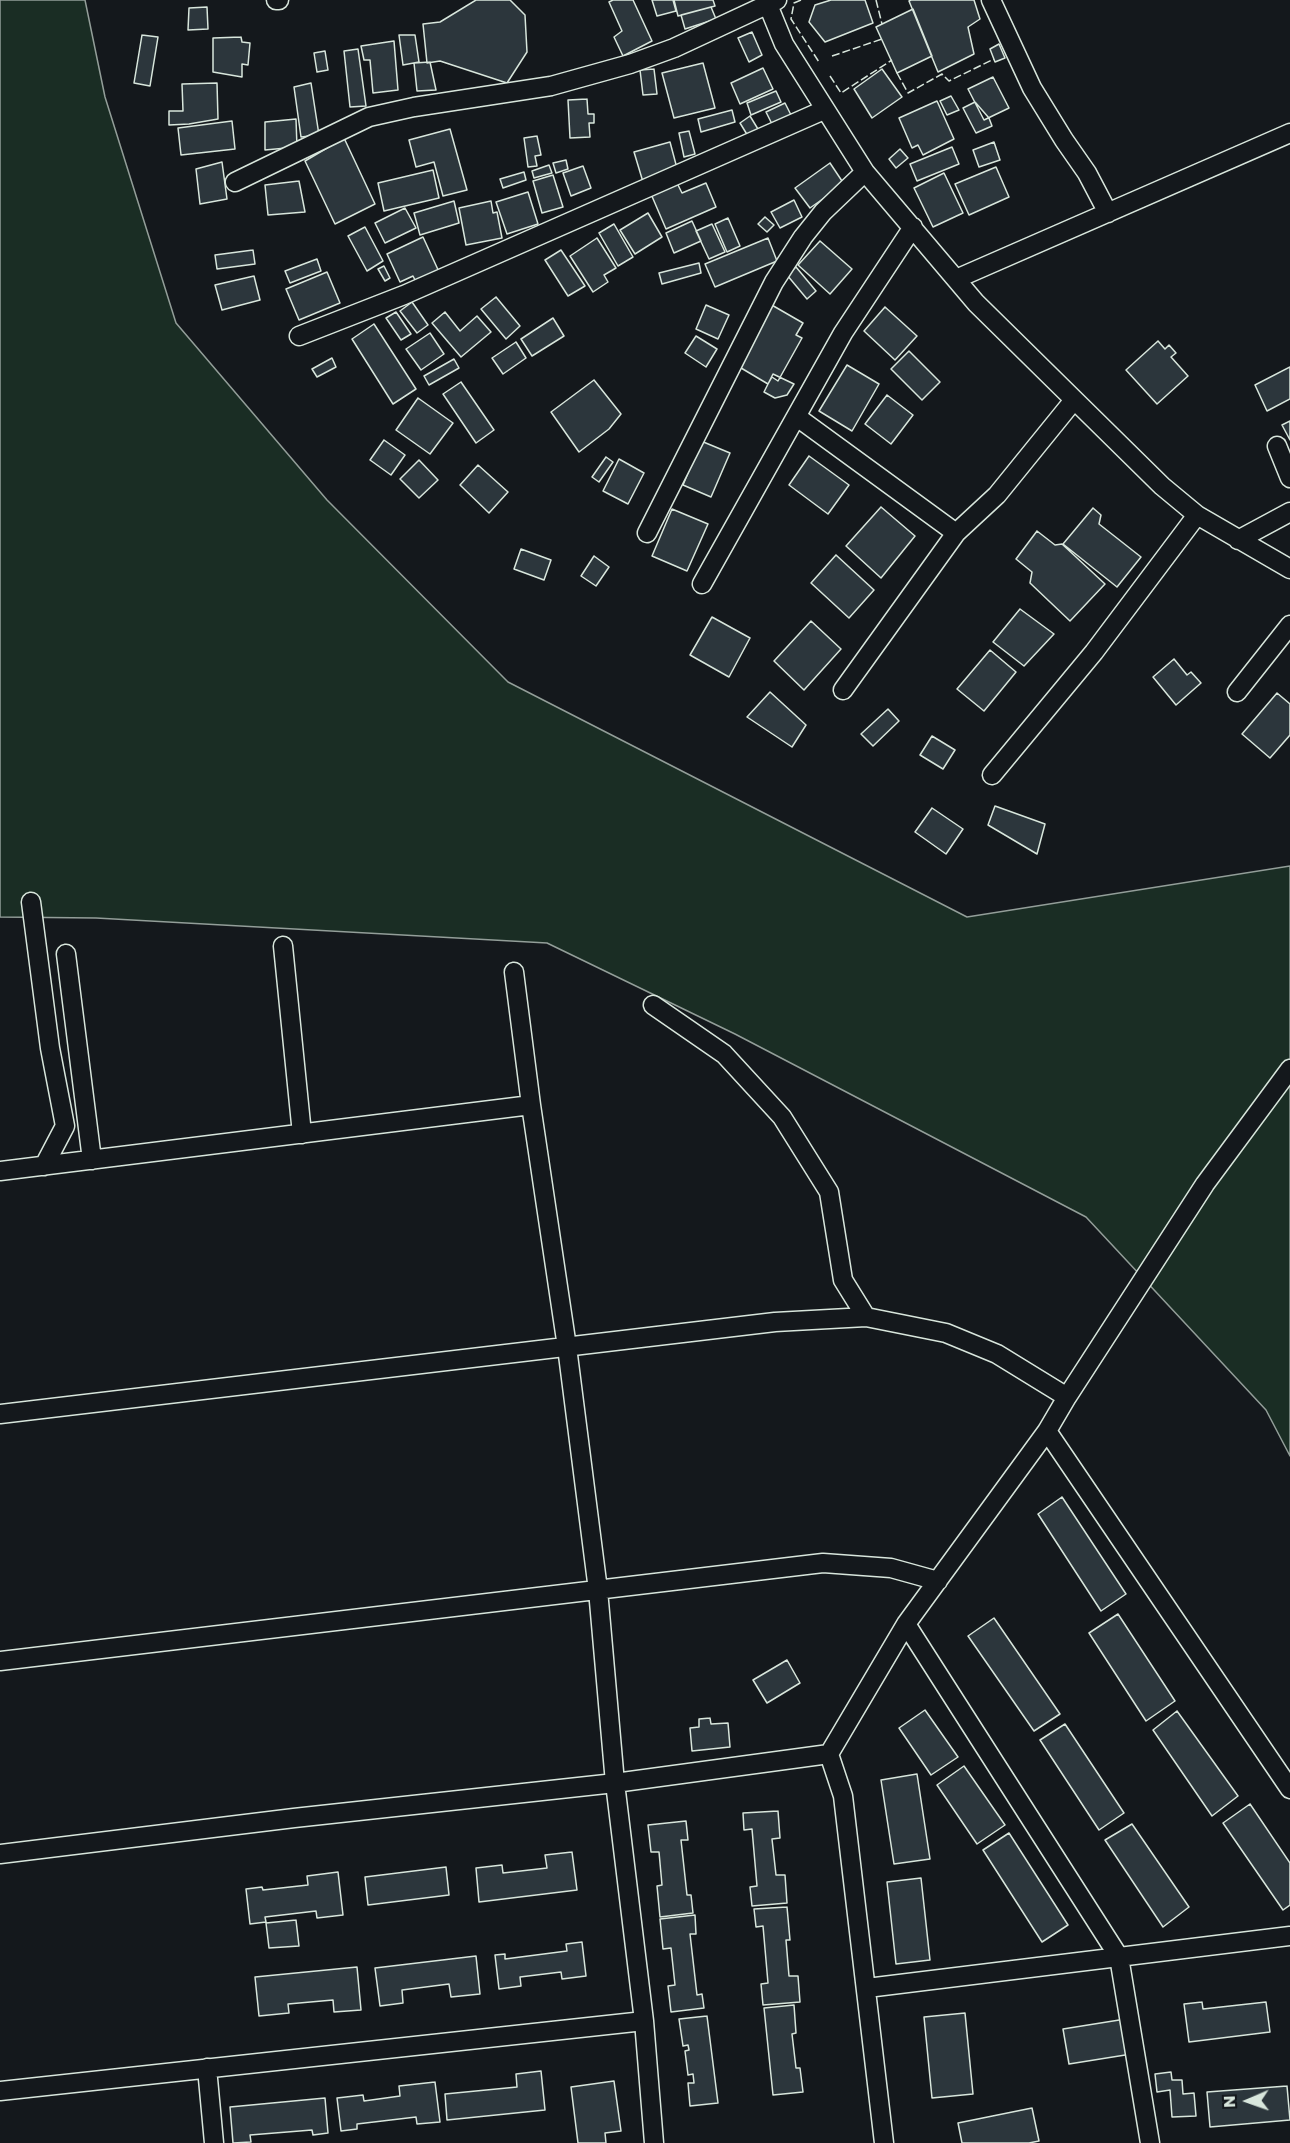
<!DOCTYPE html>
<html>
<head>
<meta charset="utf-8">
<style>
	body { margin:0 }
	#map { position:relative; width:1290px; height:2143px; overflow:hidden; background:#14181c; font-family:Poppins,sans-serif }
	canvas { display:block }
	.north { position:absolute; left:1218px; top:2071px; width:60px; height:60px; -webkit-text-stroke:4px #14181c; paint-order:stroke; rotate:268deg; font-size:16px; font-weight:700; line-height:24px; text-align:center; color:#d8e6dc }
	.north::after { content:''; display:block; margin:auto; width:21px; height:27px; background:#d8e6dc; clip-path:polygon(50% 0,100% 100%,50% 72%,0 100%) }
</style>
</head>
<body>
<div id="map">
<canvas width="1290" height="2143"></canvas>
<div class="north">N</div>
</div>
<script>
const ctx = document.querySelector('canvas').getContext('2d');
ctx.lineJoin = 'round';
function fillPath(path, color) {
  ctx.fillStyle = color;
  ctx.fill(path, 'evenodd');
}
function toPath(rows) {
  const path = new Path2D();
  for (const r of rows) {
    path.moveTo(r[0], r[1]);
    for (let i = 2; i < r.length; i += 2) path.lineTo(r[i], r[i + 1]);
  }
  return path;
}
function stroke(path, color, width, dash) {
  ctx.strokeStyle = color;
  ctx.lineWidth = width;
  ctx.lineCap = dash ? 'butt' : 'round';
  ctx.setLineDash(dash || []);
  ctx.stroke(path);
}
const green = toPath([
	[0,0,85,0,105,97,176,323,327,500,508,682,967,917,1290,866,1290,1456,1266,1410,1086,1217,735,1034,547,943,96,918,0,917,0,0]
]);
const building = toPath([
	[476,0,510,0,525,15,527,52,507,83,440,61,427,63,423,24,440,22,476,0],
	[613,0,633,0,652,41,623,56,614,37,622,31,609,2,613,0],
	[652,0,673,0,676,11,657,16,652,0],
	[674,0,713,0,715,6,678,16,674,0],
	[831,0,865,0,873,23,825,42,809,22,815,5,831,0],
	[911,0,974,0,980,19,968,27,974,54,938,72,909,1,911,0],
	[207,7,208,29,188,30,189,8,207,7],
	[711,7,716,19,685,29,681,15,711,7],
	[913,9,932,56,897,73,876,27,913,9],
	[752,32,762,55,749,62,738,38,752,32],
	[142,35,158,37,150,86,134,83,142,35],
	[399,35,415,35,419,62,403,65,399,35],
	[241,37,242,42,250,43,248,65,242,64,242,77,213,72,213,38,241,37],
	[394,41,398,90,373,93,370,60,364,60,361,46,394,41],
	[999,44,1005,58,995,62,990,49,999,44],
	[358,49,366,106,350,107,344,51,358,49],
	[325,51,328,70,317,72,314,53,325,51],
	[430,62,436,90,417,91,414,63,430,62],
	[703,63,715,108,674,118,662,73,703,63],
	[763,68,773,89,740,104,731,83,763,68],
	[654,69,657,94,643,95,640,70,654,69],
	[882,69,902,97,872,118,854,89,882,69],
	[993,77,1009,108,984,120,968,89,993,77],
	[217,83,218,119,189,124,169,125,169,111,183,111,182,84,217,83],
	[311,83,319,135,301,137,294,87,311,83],
	[776,91,781,102,751,115,747,103,776,91],
	[951,96,959,110,947,115,940,101,951,96],
	[587,99,588,114,594,114,594,123,589,123,590,137,570,138,568,100,587,99],
	[937,101,954,139,923,155,918,145,912,148,899,118,937,101],
	[975,102,989,118,992,126,976,133,963,108,975,102],
	[785,103,791,115,772,124,766,112,785,103],
	[732,110,735,122,701,132,698,119,732,110],
	[750,116,761,134,751,141,740,123,750,116],
	[296,119,297,147,265,150,265,122,296,119],
	[232,121,235,149,181,155,178,128,232,121],
	[450,129,467,190,443,196,434,162,416,167,409,140,450,129],
	[689,131,695,154,684,157,679,133,689,131],
	[537,136,541,155,535,156,537,166,528,167,524,138,537,136],
	[344,138,375,204,335,224,305,161,344,138],
	[670,142,678,172,643,182,634,152,670,142],
	[994,142,1000,160,979,167,973,150,994,142],
	[952,147,959,164,917,181,910,164,952,147],
	[900,149,908,158,896,168,889,159,900,149],
	[566,160,568,169,556,173,553,163,566,160],
	[222,162,227,199,200,204,196,169,222,162],
	[830,163,844,184,810,208,795,188,830,163],
	[549,165,552,173,534,178,532,171,549,165],
	[583,166,591,188,571,196,563,173,583,166],
	[996,167,1009,197,969,215,955,184,996,167],
	[433,170,439,198,384,211,378,183,433,170],
	[524,172,526,180,503,188,500,179,524,172],
	[944,173,963,213,933,227,914,188,944,173],
	[553,175,563,207,542,213,533,181,553,175],
	[299,181,305,212,268,215,265,185,299,181],
	[677,183,682,193,706,183,716,207,666,229,651,194,677,183],
	[528,192,538,224,507,234,496,202,528,192],
	[794,200,802,217,780,228,771,212,794,200],
	[454,201,459,223,420,235,414,213,454,201],
	[491,201,493,213,497,212,502,238,466,245,459,208,491,201],
	[405,208,416,228,385,243,375,223,405,208],
	[648,213,662,237,635,254,620,230,648,213],
	[765,217,774,225,767,232,758,224,765,217],
	[728,218,740,246,727,252,715,224,728,218],
	[692,221,701,241,674,253,666,233,692,221],
	[614,224,633,257,618,266,599,233,614,224],
	[712,224,725,252,709,259,696,231,712,224],
	[365,227,383,261,367,271,348,236,365,227],
	[423,237,440,274,417,284,413,276,400,282,387,254,423,237],
	[597,238,616,268,604,275,608,282,593,292,570,256,597,238],
	[768,238,777,261,715,287,705,264,768,238],
	[820,241,852,269,830,294,798,265,820,241],
	[253,250,255,264,217,269,215,255,253,250],
	[561,250,585,286,568,296,545,260,561,250],
	[317,259,321,271,290,283,285,271,317,259],
	[699,263,701,273,662,284,659,273,699,263],
	[384,266,390,278,385,281,378,269,384,266],
	[796,267,816,291,807,299,787,275,796,267],
	[327,272,340,303,299,320,286,289,327,272],
	[254,276,260,300,222,310,215,285,254,276],
	[496,297,520,326,506,339,481,309,496,297],
	[412,302,428,325,417,333,400,311,412,302],
	[770,304,803,323,796,335,802,338,778,381,772,377,768,384,736,365,770,304],
	[706,305,729,315,718,339,696,329,706,305],
	[885,307,917,336,895,360,864,331,885,307],
	[396,312,411,334,401,340,386,318,396,312],
	[445,312,460,331,477,316,491,332,461,357,432,323,445,312],
	[553,318,564,336,532,356,521,339,553,318],
	[374,324,416,389,393,404,352,339,374,324],
	[430,333,444,354,421,370,406,349,430,333],
	[696,336,717,349,706,367,685,353,696,336],
	[1158,341,1165,349,1169,345,1176,353,1171,357,1188,376,1157,404,1126,370,1158,341],
	[516,342,526,358,503,374,492,358,516,342],
	[909,351,940,382,922,400,891,369,909,351],
	[332,358,336,367,317,377,312,369,332,358],
	[454,359,459,368,429,385,424,376,454,359],
	[847,365,879,384,852,431,819,411,847,365],
	[1290,367,1290,399,1267,411,1255,385,1290,367],
	[773,374,794,384,787,395,775,398,764,392,773,374],
	[594,380,621,414,609,429,579,452,551,412,594,380],
	[461,382,494,430,476,443,443,394,461,382],
	[887,395,913,415,891,444,865,424,887,395],
	[418,398,453,423,430,454,396,430,418,398],
	[1290,421,1290,440,1282,425,1290,421],
	[384,440,405,455,391,475,370,460,384,440],
	[701,441,730,453,711,497,683,485,701,441],
	[809,456,849,485,828,514,789,485,809,456],
	[606,457,613,462,599,482,592,477,606,457],
	[619,459,644,473,628,504,603,491,619,459],
	[419,460,438,480,419,498,400,479,419,460],
	[478,465,508,492,489,513,460,485,478,465],
	[881,507,915,536,881,578,846,546,881,507],
	[1093,508,1101,515,1099,524,1141,557,1117,587,1063,544,1093,508],
	[672,509,708,524,687,571,652,556,672,509],
	[1037,531,1055,545,1062,544,1105,584,1070,621,1030,583,1032,572,1016,559,1037,531],
	[521,549,551,560,544,580,514,569,521,549],
	[836,555,874,590,849,618,811,583,836,555],
	[594,556,609,567,596,586,581,576,594,556],
	[1020,609,1054,634,1024,666,993,642,1020,609],
	[712,617,750,638,729,677,690,655,712,617],
	[811,621,841,649,804,690,774,661,811,621],
	[990,650,1016,672,984,711,957,689,990,650],
	[1174,659,1187,675,1191,672,1201,683,1176,705,1153,677,1174,659],
	[770,692,806,725,792,747,747,717,770,692],
	[1277,693,1290,704,1290,735,1270,758,1242,734,1277,693],
	[888,709,899,721,873,746,861,734,888,709],
	[932,736,955,750,943,769,920,755,932,736],
	[995,806,1045,824,1037,854,988,825,995,806],
	[932,808,963,829,946,854,915,832,932,808],
	[1062,1497,1126,1594,1101,1611,1038,1514,1062,1497],
	[1118,1614,1175,1701,1146,1721,1089,1633,1118,1614],
	[994,1618,1060,1714,1034,1731,968,1636,994,1618],
	[787,1660,800,1683,767,1703,753,1680,787,1660],
	[925,1710,958,1757,931,1775,899,1728,925,1710],
	[1177,1711,1238,1796,1212,1816,1153,1730,1177,1711],
	[710,1718,711,1724,728,1723,730,1747,692,1751,690,1728,699,1727,699,1719,710,1718],
	[1065,1724,1124,1813,1099,1830,1040,1740,1065,1724],
	[964,1766,1005,1825,977,1844,937,1785,964,1766],
	[917,1774,930,1859,894,1864,881,1780,917,1774],
	[1250,1804,1290,1863,1290,1905,1283,1910,1223,1823,1250,1804],
	[778,1811,780,1838,772,1839,776,1875,785,1875,787,1903,752,1906,750,1887,757,1886,752,1829,744,1830,743,1813,778,1811],
	[686,1821,688,1840,681,1840,687,1895,691,1895,693,1913,660,1917,657,1886,662,1885,659,1852,651,1852,648,1825,686,1821],
	[1132,1824,1189,1907,1163,1927,1105,1840,1132,1824],
	[1009,1833,1068,1925,1042,1942,983,1850,1009,1833],
	[572,1852,577,1890,479,1902,476,1868,502,1865,503,1873,547,1868,545,1855,572,1852],
	[446,1867,449,1895,368,1905,365,1877,446,1867],
	[338,1872,343,1915,317,1918,316,1911,265,1917,266,1922,250,1924,246,1889,262,1887,263,1890,308,1885,307,1876,338,1872],
	[921,1878,930,1960,896,1964,887,1882,921,1878],
	[787,1907,790,1940,786,1940,789,1976,798,1976,800,2002,763,2005,761,1984,768,1983,763,1926,756,1927,754,1909,787,1907],
	[695,1915,696,1934,690,1934,697,1995,702,1994,704,2008,671,2012,668,1986,675,1985,671,1948,663,1949,660,1919,695,1915],
	[296,1920,299,1946,269,1948,266,1923,296,1920],
	[582,1942,586,1976,562,1979,561,1972,520,1977,521,1986,499,1989,495,1955,505,1954,505,1959,567,1951,566,1944,582,1942],
	[476,1956,480,1994,451,1997,449,1984,402,1990,403,2003,380,2006,375,1968,476,1956],
	[357,1967,361,2010,334,2012,333,2000,288,2004,289,2013,259,2016,255,1977,357,1967],
	[1202,2002,1203,2009,1266,2002,1270,2032,1189,2042,1184,2004,1202,2002],
	[794,2005,796,2033,792,2034,796,2068,800,2068,803,2092,773,2095,764,2008,794,2005],
	[965,2013,973,2094,932,2098,924,2017,965,2013],
	[707,2016,718,2103,690,2106,688,2083,694,2083,693,2074,688,2075,685,2051,689,2050,688,2045,683,2046,679,2019,707,2016],
	[1138,2017,1144,2052,1069,2064,1063,2029,1138,2017],
	[541,2071,545,2110,447,2120,445,2094,517,2087,516,2074,541,2071],
	[1171,2072,1172,2080,1182,2080,1183,2094,1194,2093,1196,2116,1172,2117,1170,2090,1157,2092,1155,2074,1171,2072],
	[614,2081,621,2131,605,2133,606,2143,578,2143,571,2087,614,2081],
	[435,2082,440,2122,417,2124,416,2117,357,2124,357,2129,341,2131,337,2098,363,2095,364,2101,400,2096,399,2086,435,2082],
	[1287,2086,1290,2120,1210,2127,1207,2092,1287,2086],
	[325,2098,328,2133,313,2135,312,2130,250,2135,251,2142,233,2143,230,2107,325,2098],
	[1032,2108,1039,2141,1029,2143,962,2143,958,2123,1032,2108]
]);
const street = toPath([
	[276,0,279,0],
	[766,0,784,44,865,172,976,303,1162,486,1197,515,1290,569],
	[991,0,1032,88,1064,140,1087,173,1108,213],
	[235,182,369,117,414,107,551,86,630,64,674,48,777,0],
	[956,279,1290,133],
	[299,336,404,295,824,110],
	[797,417,956,533],
	[1277,446,1290,478],
	[647,533,774,282,803,237,823,212,865,172],
	[1238,540,1290,512],
	[702,584,843,333,913,227],
	[843,690,956,533,997,495,1074,400],
	[1237,692,1290,625],
	[992,775,1094,652,1197,515],
	[31,902,50,1048,65,1126,44,1166],
	[283,946,302,1134],
	[66,954,92,1160],
	[514,972,531,1105,567,1347,598,1590,615,1783,644,2021,654,2143],
	[653,1005,724,1054,782,1117,829,1192,843,1280,866,1317],
	[0,1171,531,1105],
	[0,1414,775,1322,866,1317,946,1333,997,1354,1067,1397],
	[1047,1431,1290,1789],
	[906,1624,1119,1957,1150,2143],
	[0,1661,823,1563,891,1568,938,1581],
	[0,1854,294,1818,615,1783,829,1754],
	[867,1988,1290,1936],
	[207,2068,214,2143],
	[0,2091,644,2021],
	[884,2143,843,1796,829,1754,906,1624,1047,1431,1067,1397,1205,1184,1290,1069]
]);
const fence = toPath([
	[801,0,794,3,791,19,819,62],
	[876,0,882,24],
	[832,56,882,39],
	[897,73,908,93,942,74,949,81,994,59],
	[830,76,841,93,892,60]
]);
fillPath(green, '#1a2d24');
stroke(green, '#939e99', 1.5);
fillPath(building, '#2c363c');
stroke(building, '#d8e6dc', 1.5);
stroke(street, '#d8e6dc', 21);
stroke(street, '#14181c', 18);
stroke(fence, '#d8e6dc', 1.5, [8, 3]);
</script>
</body>
</html>
